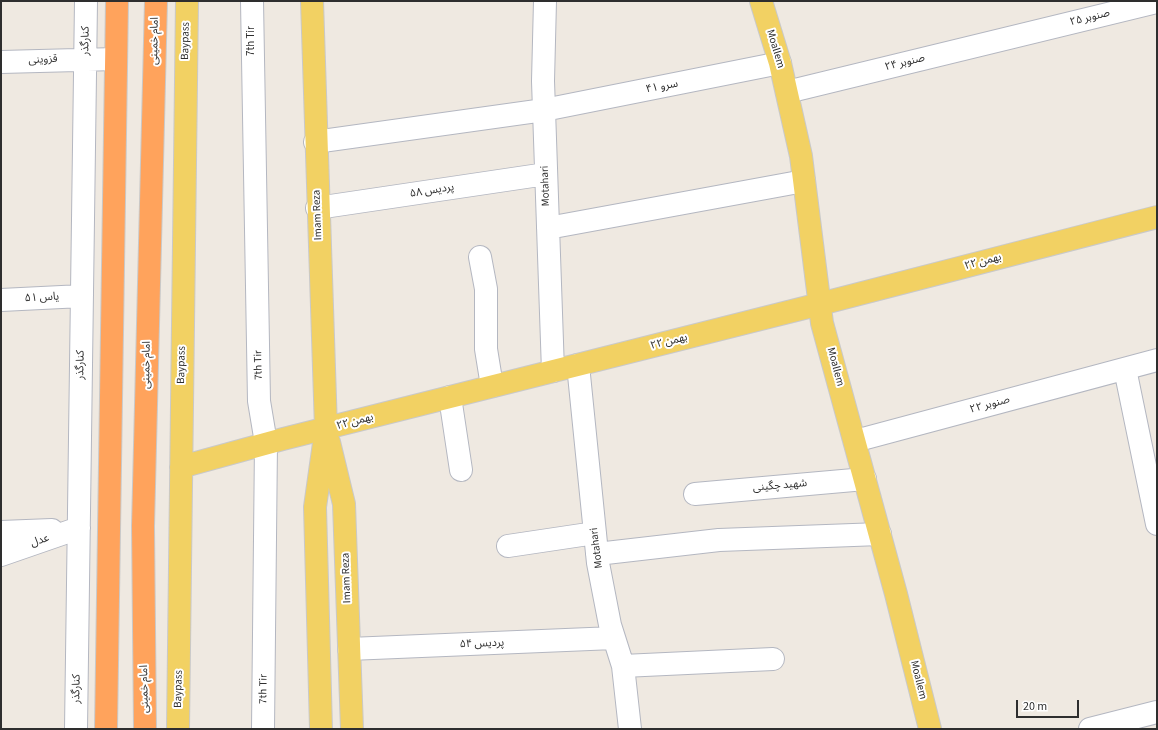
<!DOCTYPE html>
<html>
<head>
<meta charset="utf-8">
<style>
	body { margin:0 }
	#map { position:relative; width:1158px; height:730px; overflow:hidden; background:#efe9e1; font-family:"Source Sans 3",sans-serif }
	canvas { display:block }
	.frame { position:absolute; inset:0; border:2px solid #2e2e2e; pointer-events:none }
	.scale { position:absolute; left:1016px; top:700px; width:63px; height:18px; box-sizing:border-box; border:2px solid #2e2e2e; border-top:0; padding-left:5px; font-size:12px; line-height:14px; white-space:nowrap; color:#2e2e2e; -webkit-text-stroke:3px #fff; paint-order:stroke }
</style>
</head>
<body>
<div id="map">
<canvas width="1158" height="730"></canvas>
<div class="frame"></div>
<div class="scale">20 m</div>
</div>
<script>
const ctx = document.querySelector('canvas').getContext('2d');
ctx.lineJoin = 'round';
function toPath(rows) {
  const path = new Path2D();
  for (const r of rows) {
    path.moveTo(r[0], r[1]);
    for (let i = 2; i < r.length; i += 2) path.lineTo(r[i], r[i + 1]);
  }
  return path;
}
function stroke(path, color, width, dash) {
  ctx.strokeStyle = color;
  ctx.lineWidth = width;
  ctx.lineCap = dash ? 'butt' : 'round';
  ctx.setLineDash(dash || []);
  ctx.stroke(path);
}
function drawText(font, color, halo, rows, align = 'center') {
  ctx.font = font + ' "Source Sans 3","Noto Sans Arabic",sans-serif';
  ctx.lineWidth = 4;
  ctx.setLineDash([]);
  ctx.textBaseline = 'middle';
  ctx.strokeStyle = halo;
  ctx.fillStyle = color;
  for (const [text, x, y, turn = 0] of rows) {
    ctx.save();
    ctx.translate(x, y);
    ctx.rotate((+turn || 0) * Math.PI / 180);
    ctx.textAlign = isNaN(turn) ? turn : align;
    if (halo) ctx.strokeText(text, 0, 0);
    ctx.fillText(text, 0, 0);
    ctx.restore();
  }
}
const minor = toPath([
	[252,1,259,401,266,443,263,729],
	[545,1,543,81,553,371],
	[1,62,116,59],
	[787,92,1157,2],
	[315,142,544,110,780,63],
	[317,208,546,174],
	[548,228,804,181],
	[480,257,486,289,486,349,492,386],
	[1,300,82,296],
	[578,365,598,563,610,625,623,666,630,729],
	[1125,369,1157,524],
	[450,397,461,470],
	[855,441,1157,360],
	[695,494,865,479],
	[1,532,52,530],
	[508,546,595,533],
	[597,554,719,540,880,534],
	[1,555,79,528],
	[349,649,614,638],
	[623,666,773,659],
	[76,729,86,1],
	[1090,729,1157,712]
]);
const major = toPath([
	[312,1,326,429,315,507,321,729],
	[761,1,780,63,801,156,822,323,896,594,930,729],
	[329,442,344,504,352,729],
	[181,467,283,439,820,304,1157,217],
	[178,729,187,1]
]);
const highway = toPath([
	[106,729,117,1],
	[145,729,143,526,156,1]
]);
const streetNames = [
	["صنوبر ۲۵",1090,18,-14],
	["کنارگذر",86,41,-89],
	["امام خمینی",155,41,-89],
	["Baypass",186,41,-89],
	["7th Tir",252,41,-90],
	["Moallem",775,49,73],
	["قزوینی",43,60,-3],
	["صنوبر ۲۴",905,63,-14],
	["سرو ۴۱",662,87,-11],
	["Motahari",546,186,-92],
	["پردیس ۵۸",432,191,-9],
	["Imam Reza",318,215,-92],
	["۲۲ بهمن",983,262,-15],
	["یاس ۵۱",42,298,-3],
	["۲۲ بهمن",669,342,-14],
	["کنارگذر",81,365,-89],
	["امام خمینی",147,365,-89],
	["Baypass",182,365,-89],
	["7th Tir",259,365,-91],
	["Moallem",835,367,75],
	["صنوبر ۲۲",990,405,-15],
	["۲۲ بهمن",355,422,-15],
	["شهید چگینی",780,486,-5],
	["عدل",40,541,-19],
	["Motahari",597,548,-97],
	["Imam Reza",347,578,-92],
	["پردیس ۵۴",482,644,-2],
	["Moallem",918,680,76],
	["کنارگذر",77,689,-89],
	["امام خمینی",145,689,-91],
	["Baypass",179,689,-89],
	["7th Tir",264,689,-89]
];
stroke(minor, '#b4b7c1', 24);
stroke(major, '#c9c9c9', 24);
stroke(highway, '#c9c9c9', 24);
stroke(minor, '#fff', 22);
stroke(major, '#f2d163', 22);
stroke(highway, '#ffa35c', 22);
drawText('11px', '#2e2e2e', '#fff', streetNames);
</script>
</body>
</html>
